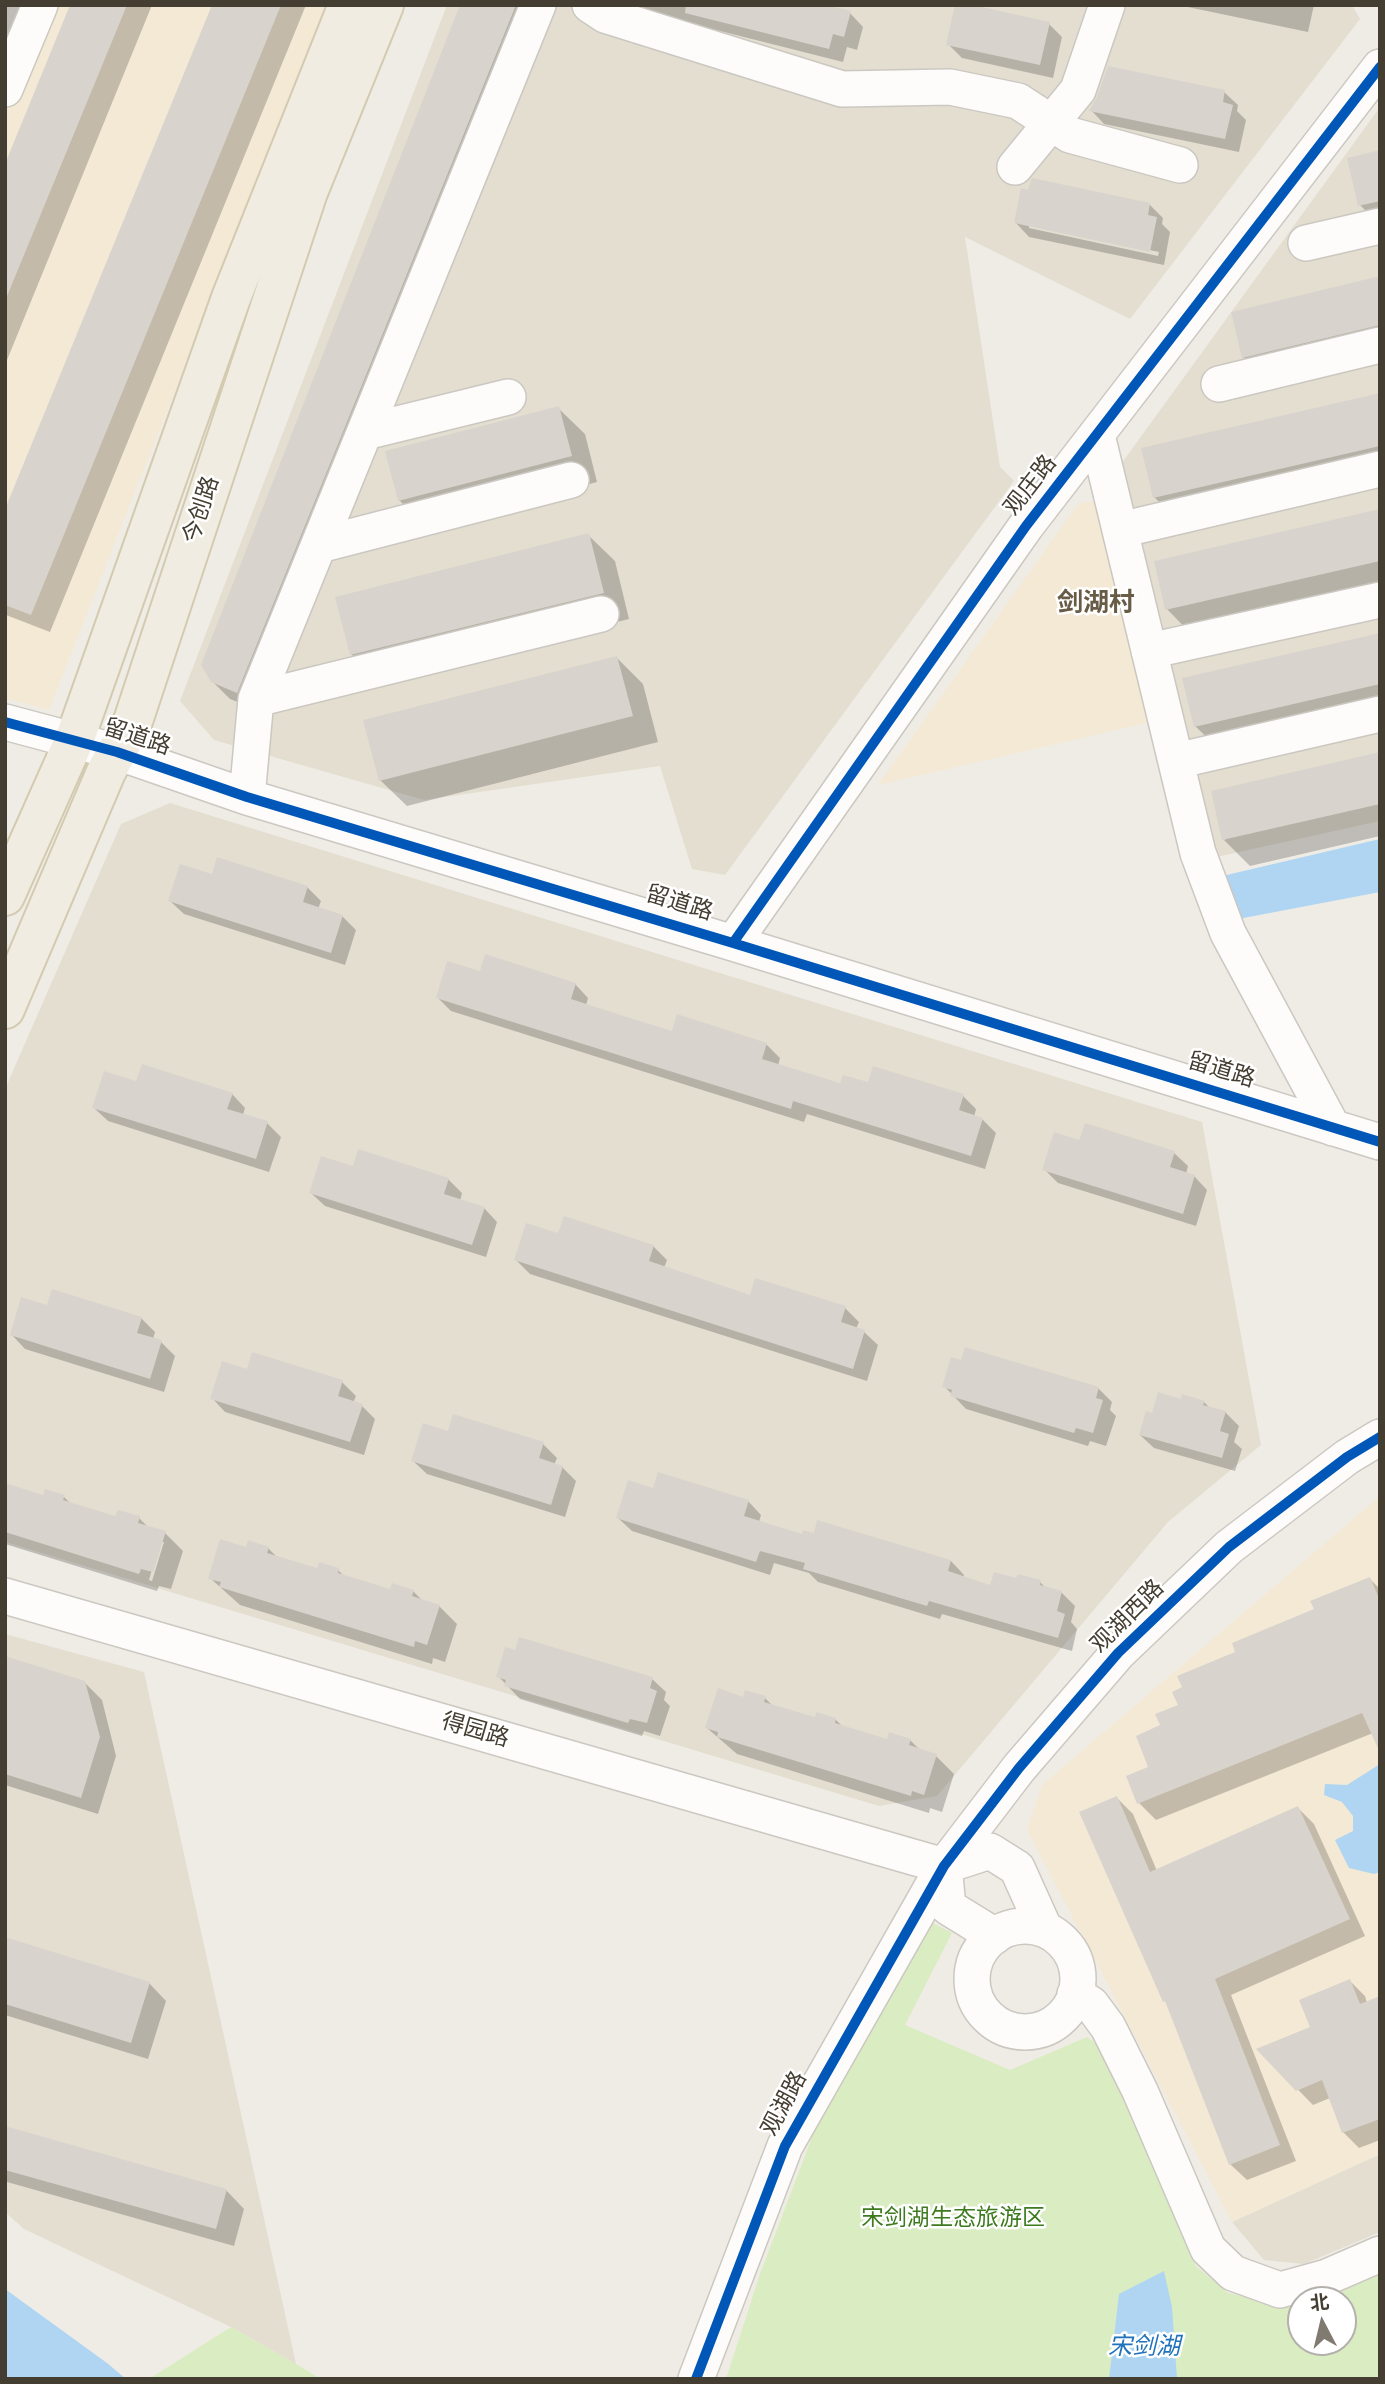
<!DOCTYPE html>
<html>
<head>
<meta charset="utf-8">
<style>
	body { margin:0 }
	#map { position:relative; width:1385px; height:2384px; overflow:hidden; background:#efece5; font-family:"DejaVu Sans","Noto Sans SC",sans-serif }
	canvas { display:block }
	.frame { position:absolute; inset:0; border:7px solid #443d31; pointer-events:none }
	.north { position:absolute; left:1287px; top:2286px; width:70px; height:70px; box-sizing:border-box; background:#fff; border:2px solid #b4b1ad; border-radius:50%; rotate:353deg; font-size:19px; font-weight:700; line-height:28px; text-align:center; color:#443d31 }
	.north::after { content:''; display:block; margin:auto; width:24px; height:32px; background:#807a70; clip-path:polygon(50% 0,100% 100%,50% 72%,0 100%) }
</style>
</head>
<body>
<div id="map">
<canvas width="1385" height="2384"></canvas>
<div class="frame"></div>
<div class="north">北</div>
</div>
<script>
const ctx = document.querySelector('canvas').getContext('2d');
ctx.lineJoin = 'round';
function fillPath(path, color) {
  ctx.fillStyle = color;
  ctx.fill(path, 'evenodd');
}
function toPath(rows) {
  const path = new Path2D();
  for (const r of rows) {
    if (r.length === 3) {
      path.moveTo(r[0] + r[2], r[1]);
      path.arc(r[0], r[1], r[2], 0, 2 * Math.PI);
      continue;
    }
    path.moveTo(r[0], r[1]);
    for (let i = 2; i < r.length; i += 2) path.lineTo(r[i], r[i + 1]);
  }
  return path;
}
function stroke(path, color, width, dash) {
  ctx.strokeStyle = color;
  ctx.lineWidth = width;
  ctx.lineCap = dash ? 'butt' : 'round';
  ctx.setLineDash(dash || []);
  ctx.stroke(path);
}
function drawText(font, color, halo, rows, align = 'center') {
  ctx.font = font + ' "DejaVu Sans","Noto Sans SC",sans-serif';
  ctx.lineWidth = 5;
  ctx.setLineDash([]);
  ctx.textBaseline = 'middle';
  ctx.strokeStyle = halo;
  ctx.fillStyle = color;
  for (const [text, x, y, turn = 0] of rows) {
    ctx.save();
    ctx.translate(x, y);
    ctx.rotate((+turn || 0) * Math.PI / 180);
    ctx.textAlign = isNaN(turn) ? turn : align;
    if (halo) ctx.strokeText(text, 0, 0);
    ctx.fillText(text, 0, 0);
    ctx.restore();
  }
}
const residential = toPath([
	[447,5,1352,5,1360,19,1130,319,965,237,1000,467,1014,481,725,875,692,869,660,766,424,800,214,740,180,701],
	[1380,107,1380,821,1212,858,1121,464],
	[170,803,1202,1122,1261,1445,1168,1522,937,1796,879,1806,5,1542,5,1089,121,824],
	[5,1634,144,1672,296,2364,231,2327,24,2229,5,2212],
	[1380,2154,1380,2232,1304,2264,1264,2260,1232,2222]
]);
const commercial = toPath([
	[47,5,327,5,49,710,5,698,5,101],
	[1103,499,1160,720,878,785,1078,504],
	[1379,1497,1380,2154,1232,2222,1027,1830,1042,1785]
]);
const green = toPath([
	[927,1920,952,1933,905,2025,1010,2070,1087,2037,1101,2047,1196,2266,1228,2293,1289,2307,1301,2302,1301,2342,1343,2342,1343,2300,1307,2300,1380,2271,1380,2379,726,2379,760,2274,814,2132],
	[231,2327,296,2364,321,2379,149,2379]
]);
const water = toPath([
	[1380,839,1380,892,1233,920,1218,877],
	[1380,1764,1380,1872,1374,1874,1349,1868,1335,1840,1353,1831,1353,1816,1342,1802,1324,1795,1325,1784,1347,1785],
	[1164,2271,1172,2307,1177,2379,1109,2379,1119,2294],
	[5,2289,107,2363,126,2379,5,2379]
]);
const shadow = toPath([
	[5,5,52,5,5,49],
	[72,5,152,5,5,365,5,169],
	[214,5,306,5,50,632,6,615,5,617,5,514],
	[461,5,545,5,255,709,230,699,212,681],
	[633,5,820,5,850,13,863,27,857,50,847,47,843,62,637,10],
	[1178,5,1314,5,1308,32],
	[1049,24,1062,37,1053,78,962,58,948,44],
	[1224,92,1238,105,1237,111,1246,120,1239,152,1104,124,1091,110],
	[1380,152,1380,225,1360,205],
	[1149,204,1163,218,1162,224,1170,232,1164,265,1029,237,1016,223],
	[1029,225,1159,252,1158,256,1029,228],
	[1380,278,1380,357,1270,383,1243,357],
	[1380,395,1380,477,1181,523,1154,497],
	[558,408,585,434,597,482,426,527,399,500],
	[1380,511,1380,593,1193,636,1167,609],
	[588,535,615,561,629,619,378,681,351,654],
	[1380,635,1380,716,1222,752,1195,726],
	[617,658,643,684,658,742,407,806,380,780],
	[1380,754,1380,836,1250,866,1224,840],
	[213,876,307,887,321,901,318,909,342,916,356,930,345,965,184,914,170,901],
	[481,973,575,984,588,998,586,1005,673,1033,766,1044,780,1058,778,1066,841,1085,869,1085,963,1096,976,1109,974,1117,982,1119,996,1133,985,1169,807,1114,804,1122,451,1011,438,998],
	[138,1083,232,1094,245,1108,243,1115,267,1123,281,1137,269,1172,108,1121,94,1108],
	[1080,1142,1174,1153,1188,1166,1186,1174,1194,1176,1207,1190,1196,1226,1058,1183,1044,1169],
	[354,1168,448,1179,462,1193,460,1201,484,1208,497,1222,486,1257,325,1206,311,1193],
	[559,1235,653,1246,667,1260,664,1268,751,1297,845,1308,859,1322,856,1329,864,1332,878,1345,867,1381,530,1274,516,1260],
	[48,1307,141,1318,155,1332,153,1339,161,1342,175,1356,164,1392,25,1349,12,1335],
	[248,1371,342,1382,356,1396,353,1403,362,1406,375,1419,364,1455,225,1412,212,1398],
	[944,1386,1098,1388,1112,1402,1110,1410,1116,1416,1106,1446,1090,1441,1088,1446,966,1409],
	[1182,1401,1204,1402,1210,1408,1225,1412,1239,1426,1234,1442,1242,1449,1235,1471,1154,1448,1140,1435],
	[449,1433,543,1444,557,1458,554,1465,562,1467,576,1481,565,1517,427,1474,413,1461],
	[5,1485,44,1497,64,1497,72,1505,116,1518,139,1518,149,1528,165,1533,183,1551,171,1589,159,1586,157,1591,5,1544],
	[160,1542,164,1542,152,1581,149,1580],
	[654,1490,748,1501,761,1515,759,1522,803,1536,951,1561,964,1575,963,1578,991,1588,1018,1581,1040,1582,1046,1588,1061,1592,1075,1606,1071,1622,1077,1629,1072,1651,942,1614,940,1619,818,1582,809,1573,774,1563,770,1575,632,1531,618,1518],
	[268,1548,277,1557,318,1570,338,1570,346,1578,391,1591,413,1591,423,1601,439,1606,457,1624,445,1662,433,1658,432,1664,240,1605,210,1578,247,1549],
	[1370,1579,1380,1589,1380,1733,1378,1731,1156,1820,1139,1803,1162,1726,1180,1706,1238,1653],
	[5,1658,85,1683,102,1700,116,1756,98,1814,5,1785],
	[498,1676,652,1679,666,1692,664,1700,670,1706,660,1736,644,1731,642,1736,520,1699],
	[765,1698,774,1707,816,1720,835,1719,843,1727,888,1741,910,1740,921,1751,936,1756,954,1774,942,1812,930,1808,929,1813,737,1754,707,1728,744,1699],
	[1117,1798,1133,1814,1157,1871,1298,1808,1314,1824,1365,1936,1231,1995,1296,2161,1247,2180,1230,2164,1168,2005,1165,2001,1082,1813],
	[5,1939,149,1983,166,2001,148,2059,5,2015],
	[1350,1981,1365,1996,1367,2003,1380,1997,1380,2140,1359,2148,1343,2132,1330,2098,1313,2105,1259,2050,1313,2028],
	[5,2128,226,2190,244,2209,234,2246,7,2182]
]);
const building = toPath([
	[70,5,127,5,5,301,5,164],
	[212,5,281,5,31,615,5,605,5,509],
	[460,5,516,5,237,693,211,682,201,665],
	[686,5,827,5,851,11,844,37,833,34,829,49,685,13],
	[955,5,973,5,1050,22,1040,65,946,45],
	[1108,66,1225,90,1223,102,1233,105,1225,139,1089,111,1097,97],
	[1380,150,1380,201,1358,206,1347,158],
	[1032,178,1150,203,1148,215,1157,217,1150,252,1014,223,1021,188,1028,190],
	[1380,276,1380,325,1242,358,1231,312],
	[1380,393,1380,446,1153,498,1141,448],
	[559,406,572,456,398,501,385,451],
	[1380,509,1380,561,1165,610,1154,561],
	[589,533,604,593,350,655,335,597],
	[1380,633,1380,684,1194,727,1182,678],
	[617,656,633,716,379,781,363,720],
	[1380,752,1380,804,1222,840,1211,791],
	[217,857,308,886,303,902,343,915,331,953,168,901,180,864,212,874],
	[485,954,576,983,571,999,630,1018,672,1031,677,1014,767,1043,762,1059,840,1083,843,1075,868,1082,873,1066,964,1094,959,1110,983,1118,971,1156,793,1101,791,1109,436,998,447,961,480,971],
	[142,1064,233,1093,227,1109,268,1121,256,1159,92,1108,104,1071,136,1081],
	[1085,1123,1175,1151,1170,1167,1195,1175,1183,1214,1042,1170,1054,1132,1079,1140],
	[358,1149,449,1178,444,1194,485,1207,472,1245,309,1193,321,1156,353,1166],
	[564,1216,654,1245,649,1261,750,1295,755,1278,846,1306,841,1322,865,1330,853,1369,514,1260,526,1223,558,1233],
	[52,1289,142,1317,137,1333,162,1340,150,1379,10,1335,21,1297,47,1305],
	[965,1347,1099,1387,1096,1398,1103,1400,1093,1433,1076,1428,1074,1433,950,1396,952,1390,942,1387,951,1357,961,1360],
	[252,1352,343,1380,338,1396,363,1404,350,1442,210,1399,222,1361,247,1369],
	[1158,1392,1181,1399,1182,1394,1205,1401,1203,1405,1226,1411,1220,1431,1229,1434,1222,1458,1139,1435,1146,1411,1152,1413],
	[453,1414,544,1442,539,1458,563,1466,551,1505,411,1461,423,1423,448,1431],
	[658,1472,749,1500,744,1516,802,1534,803,1530,814,1533,817,1520,951,1560,948,1571,990,1585,994,1572,1016,1578,1018,1574,1041,1580,1040,1585,1062,1591,1057,1611,1065,1614,1058,1638,929,1601,927,1606,803,1569,805,1563,760,1551,756,1562,616,1518,628,1480,653,1488],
	[5,1483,43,1495,45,1489,65,1495,63,1500,115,1516,118,1510,140,1516,138,1523,166,1531,153,1572,141,1569,139,1574,5,1532],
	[220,1539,246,1547,248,1540,269,1547,267,1553,317,1568,319,1562,339,1568,338,1573,390,1589,392,1583,414,1590,412,1596,440,1605,427,1645,415,1641,414,1647,219,1587,221,1582,208,1579],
	[1370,1577,1380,1601,1380,1753,1362,1713,1137,1804,1126,1776,1148,1767,1136,1736,1160,1725,1155,1714,1178,1705,1172,1692,1182,1687,1177,1676,1235,1652,1232,1643,1314,1609,1310,1601],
	[519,1637,653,1677,650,1688,657,1691,647,1723,630,1719,628,1723,504,1686,506,1680,496,1677,505,1647,515,1650],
	[5,1656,85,1681,100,1737,81,1798,5,1774],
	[718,1688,743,1697,745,1690,766,1696,764,1702,815,1717,816,1712,836,1718,835,1723,887,1739,889,1732,911,1739,909,1745,937,1754,924,1795,912,1791,911,1796,717,1737,718,1732,705,1728],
	[1117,1796,1150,1872,1298,1806,1350,1919,1215,1979,1280,2145,1229,2165,1165,2001,1163,2002,1079,1812],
	[5,1937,150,1982,131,2043,5,2004],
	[1350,1979,1360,2004,1380,1996,1380,2119,1342,2133,1322,2080,1296,2091,1256,2049,1310,2027,1299,2000],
	[5,2126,227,2189,216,2229,5,2170]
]);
const minor = toPath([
	[590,5,605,15,842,89,950,87,1018,101,1070,135,1180,165],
	[5,89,40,5],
	[1015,167,1078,90,1107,5],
	[1306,243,1380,226],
	[1219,384,1380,345],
	[365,432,508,397],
	[1097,435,1198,853,1228,933,1333,1128],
	[1120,530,1380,469],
	[319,545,571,480],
	[1149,651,1380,600],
	[256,699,601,614],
	[5,722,117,752,247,797,733,943,1380,1142],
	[1176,761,1380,714],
	[247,797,256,699,538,5],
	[733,943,1026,526,1380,67],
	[5,1596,944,1866],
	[944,1866,990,1851,1017,1868,1045,1930],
	[944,1866,948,1907,995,1936],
	[1025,1979,53],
	[1075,1994,1091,2004,1108,2027,1140,2091,1208,2249,1233,2273,1280,2290,1327,2277,1380,2254],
	[696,2379,785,2146,944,1866,1019,1768,1118,1653,1229,1547,1347,1457,1380,1437]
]);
const major = toPath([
	[5,896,74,741,231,298,348,5],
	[5,1009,106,772,133,721,308,192,384,5]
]);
const cycleway = toPath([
	[5,722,117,752,247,797,733,943,1380,1142],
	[733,943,1026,526,1380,67],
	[696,2379,785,2146,944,1866,1019,1768,1118,1653,1229,1547,1347,1457,1380,1437]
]);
const streetNames = [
	["观庄路",1031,486,-52],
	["今创路",202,510,-72],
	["留道路",137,738,18],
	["留道路",679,904,17],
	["留道路",1221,1071,17],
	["观湖西路",1128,1617,-45],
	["得园路",475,1731,16],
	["观湖路",785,2104,-62]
];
const parkNames = [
	["宋剑湖生态旅游区",953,2219]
];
const waterNames = [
	["宋剑湖",1144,2348]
];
const quarterNames = [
	["剑湖村",1096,604]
];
fillPath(residential, '#e4ded1');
fillPath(commercial, '#f4e9d5');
fillPath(green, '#daecc1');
fillPath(water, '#afd5f2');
fillPath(shadow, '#0003');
fillPath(building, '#d8d4cd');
stroke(minor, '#cbc8c1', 38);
stroke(major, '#d3cab0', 42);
stroke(minor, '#fdfcfb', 35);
stroke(major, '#f0ece1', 38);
stroke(cycleway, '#0057b8', 10);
drawText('23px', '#443d31', '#fff', streetNames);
drawText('23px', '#3e7b1f', '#fff', parkNames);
drawText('italic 24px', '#2073ba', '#fff', waterNames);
drawText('bold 26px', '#685c47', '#fff', quarterNames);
</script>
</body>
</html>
